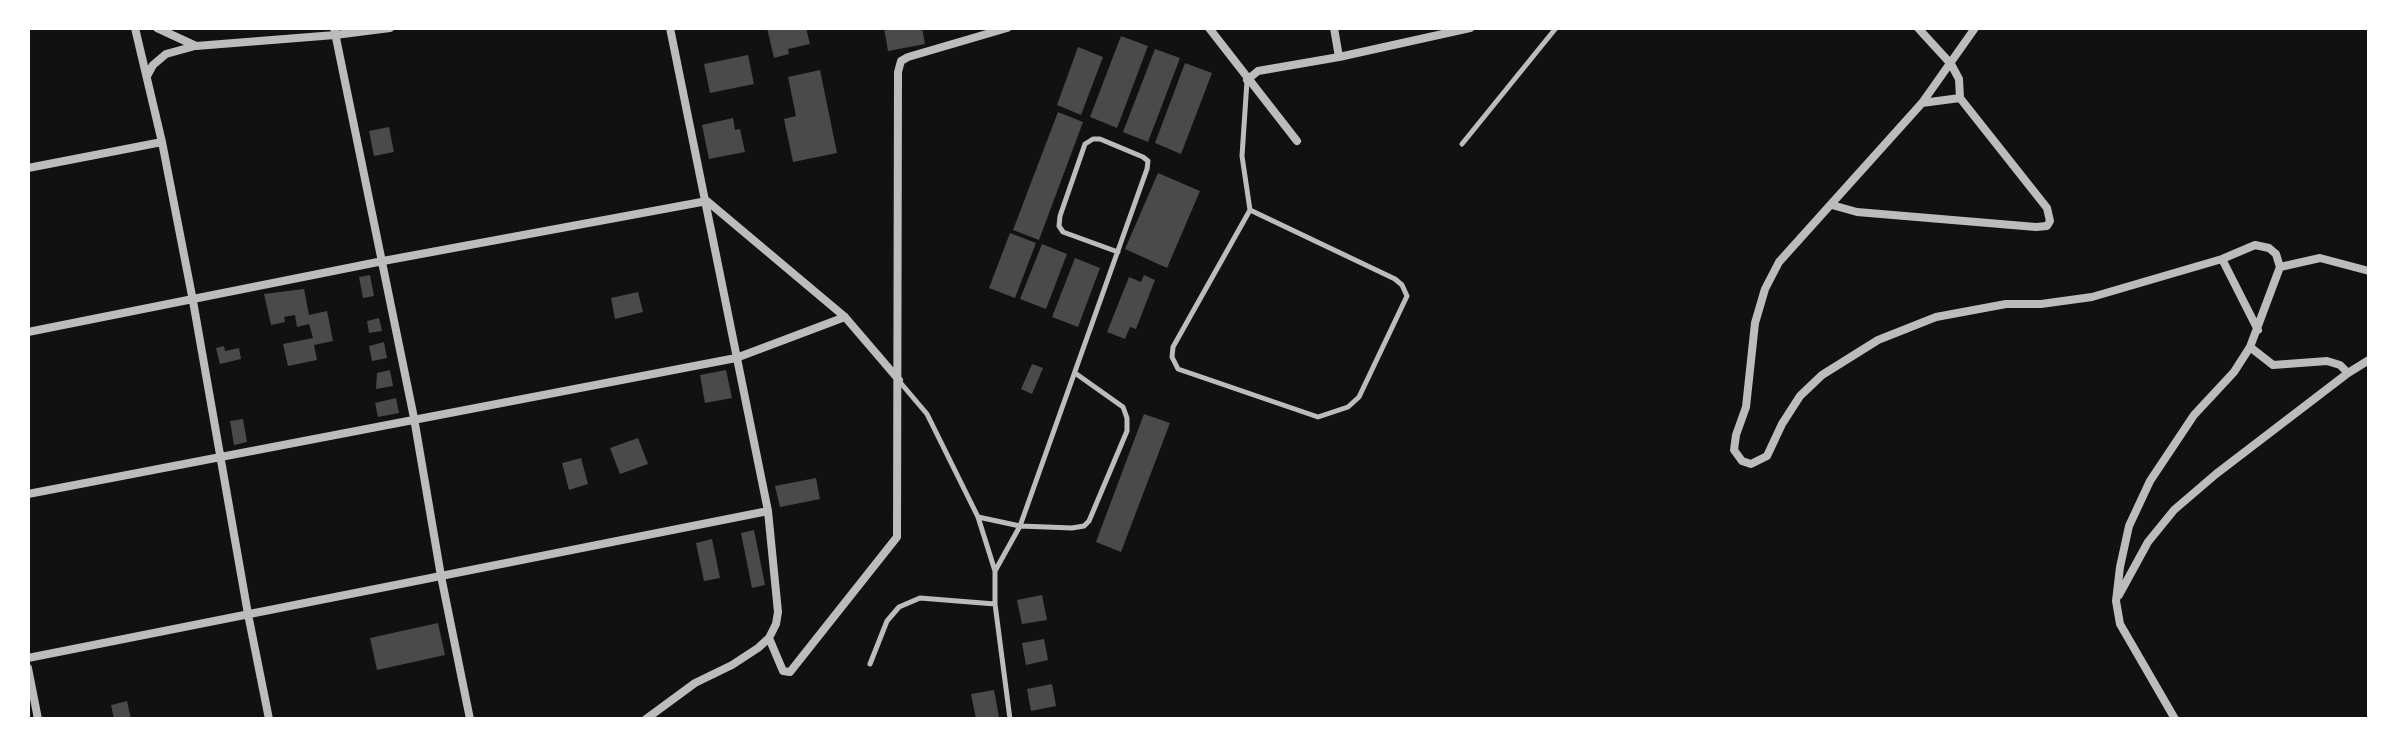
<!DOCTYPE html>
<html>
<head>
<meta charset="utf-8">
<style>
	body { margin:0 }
	#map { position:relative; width:2397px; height:747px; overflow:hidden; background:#111; font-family:"Golos Text",sans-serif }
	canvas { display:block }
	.frame { position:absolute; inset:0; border:30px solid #fff; pointer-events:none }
</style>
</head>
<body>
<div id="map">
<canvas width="2397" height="747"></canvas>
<div class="frame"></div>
</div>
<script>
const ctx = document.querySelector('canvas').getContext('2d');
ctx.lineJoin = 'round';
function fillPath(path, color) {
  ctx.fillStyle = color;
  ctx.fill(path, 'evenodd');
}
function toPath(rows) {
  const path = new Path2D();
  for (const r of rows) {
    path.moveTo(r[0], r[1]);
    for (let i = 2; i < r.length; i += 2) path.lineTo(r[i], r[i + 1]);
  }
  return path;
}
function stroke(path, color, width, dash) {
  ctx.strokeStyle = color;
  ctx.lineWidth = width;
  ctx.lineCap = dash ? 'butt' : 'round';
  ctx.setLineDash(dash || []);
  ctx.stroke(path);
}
const building = toPath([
	[767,28,806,28,810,44,788,49,789,54,774,58],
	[884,28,922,28,925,44,888,51],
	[1121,36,1148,46,1117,128,1090,117],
	[1078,47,1103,57,1081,115,1057,105],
	[1155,49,1180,58,1148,142,1123,132],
	[748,55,754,84,710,93,704,64],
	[1185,63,1212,73,1181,154,1155,143],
	[820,70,837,153,793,162,784,119,796,116,788,77],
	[1058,112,1083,122,1039,240,1013,230],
	[733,118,735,130,740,129,745,152,709,159,702,125],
	[389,127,394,152,374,156,369,131],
	[1158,173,1200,191,1167,268,1125,249],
	[1010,233,1036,243,1015,298,989,288],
	[1042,244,1067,254,1046,309,1020,299],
	[1075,258,1100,268,1078,327,1052,317],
	[370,275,374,296,363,298,359,277],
	[1144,275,1155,280,1136,329,1130,327,1125,339,1107,332,1129,277,1141,282],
	[304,289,309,315,327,311,333,341,314,345,317,360,288,366,283,344,313,338,309,324,297,327,295,315,284,317,285,322,271,325,264,294],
	[638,292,643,312,615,319,611,298],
	[379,318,382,331,369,333,367,321],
	[384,342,387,358,372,361,369,346],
	[224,346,225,351,239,348,241,359,220,364,216,348],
	[1032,364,1043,368,1032,394,1021,389],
	[390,370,393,386,376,389,377,373],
	[726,370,732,398,705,403,700,375],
	[396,398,399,413,378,417,375,403],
	[1144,414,1170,423,1121,552,1096,542],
	[243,419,247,442,234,445,230,421],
	[638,438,648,464,620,474,610,448],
	[581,458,588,484,569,490,562,463],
	[816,478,820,499,780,507,775,486],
	[754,530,765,585,752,588,741,533],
	[712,539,720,578,704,581,696,543],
	[1042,595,1047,620,1022,624,1017,600],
	[438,623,445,655,377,670,370,638],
	[1044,639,1048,660,1026,665,1022,643],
	[1052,684,1056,706,1031,711,1027,689],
	[994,690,999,717,976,719,971,694],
	[127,701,131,719,114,719,111,705]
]);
const service = toPath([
	[1247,81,1242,156,1250,210,1173,347,1172,357,1178,369,1318,417,1348,407,1359,397,1407,296,1402,285,1395,279,1250,210],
	[1462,144,1556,28],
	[899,381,927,414,978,517,995,571,995,604,1010,719],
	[978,517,1020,526,1072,528,1084,526,1089,521,1127,431,1127,418,1123,407,1075,373],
	[995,571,1020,526,1147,169,1148,161,1143,157,1100,139,1093,139,1085,144,1060,216,1059,226,1063,232,1118,252],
	[870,664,887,621,899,607,920,598,995,604]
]);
const minor = toPath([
	[135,28,162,142,193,301,248,614,269,719],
	[157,28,196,46,335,35,390,28],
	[334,28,414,418,441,576,470,719],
	[1209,28,1297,141],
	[1334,28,1339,57,1470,28],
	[1975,28,1922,103,1779,262,1765,289,1755,323,1746,407,1736,435,1734,450,1742,461,1751,464,1767,456,1782,424,1800,396,1822,375,1878,340,1936,317,2006,304,2041,304,2092,297,2222,259,2255,245,2269,248,2276,254,2280,267,2250,347,2234,372,2194,415,2150,481,2129,526,2120,567,2116,601,2120,624,2175,719],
	[147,76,153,65,166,54,195,46],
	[1247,80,1258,71,1339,57],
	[1922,103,1960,98],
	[28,168,162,142],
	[1832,205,1857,212,2036,227,2047,226,2050,221,2047,208,1960,98,1959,79,1951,64,1918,28],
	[2222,259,2258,330],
	[2280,267,2320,258,2369,271],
	[28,332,383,261,707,201,845,317,899,380],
	[2250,347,2273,365,2327,361,2340,365,2348,373],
	[28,494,736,358,845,317],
	[2119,595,2148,542,2174,510,2216,474,2348,373,2369,360],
	[769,638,783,671,790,672,897,537,898,72,901,61,908,57,1007,28],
	[28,658,768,511],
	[28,668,38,719],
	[646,719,695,683,732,665,758,648,769,638,776,624,778,612,768,511,670,28]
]);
fillPath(building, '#4a4a4a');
stroke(service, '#bcbcbc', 5);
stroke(minor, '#bcbcbc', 8);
</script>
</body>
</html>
